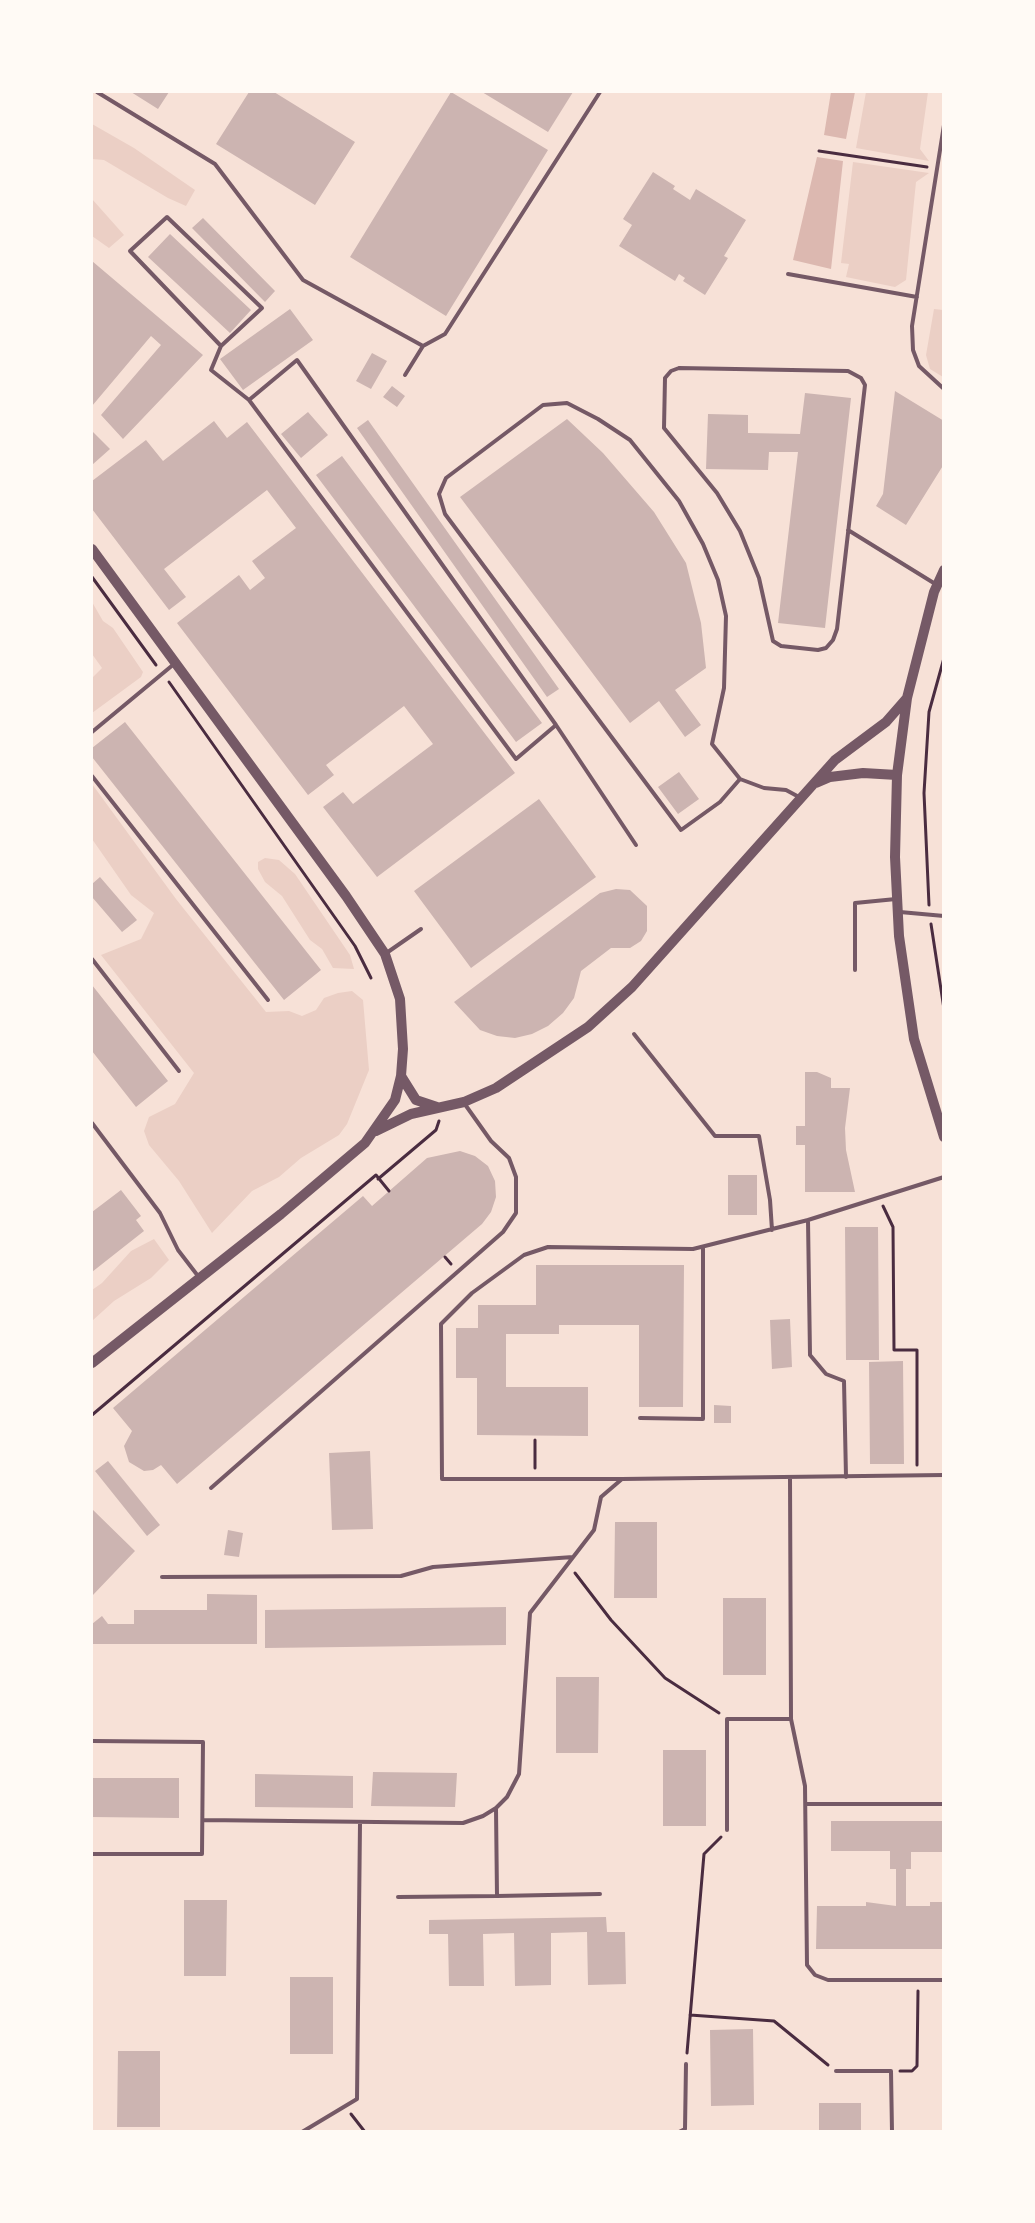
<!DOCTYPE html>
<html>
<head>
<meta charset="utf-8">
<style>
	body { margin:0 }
	#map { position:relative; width:1035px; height:2223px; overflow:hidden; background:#f7e1d7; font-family:"Golos Text",sans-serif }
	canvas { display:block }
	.frame { position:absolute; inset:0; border:93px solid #fffaf5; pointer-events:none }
</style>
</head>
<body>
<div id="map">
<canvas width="1035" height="2223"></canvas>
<div class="frame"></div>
</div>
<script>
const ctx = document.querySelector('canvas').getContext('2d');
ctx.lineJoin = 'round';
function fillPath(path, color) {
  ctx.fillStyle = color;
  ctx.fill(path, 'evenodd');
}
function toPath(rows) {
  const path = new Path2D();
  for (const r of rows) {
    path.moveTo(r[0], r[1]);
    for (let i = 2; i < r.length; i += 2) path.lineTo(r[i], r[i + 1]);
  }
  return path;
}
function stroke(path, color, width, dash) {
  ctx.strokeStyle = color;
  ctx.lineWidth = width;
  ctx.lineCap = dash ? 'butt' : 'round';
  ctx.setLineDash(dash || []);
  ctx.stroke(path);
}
const green = toPath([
	[866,92,928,92,920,149,929,161,856,148],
	[92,124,134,148,195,190,186,206,168,198,104,160,92,159],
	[853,162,929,173,916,182,906,280,895,287,846,277,849,264,841,263],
	[92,199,124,235,109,248,92,236],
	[934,309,943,310,943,377,930,369,926,355],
	[92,602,103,621,113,628,143,672,141,677,92,713,92,678,102,668,92,654],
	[92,784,176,899,266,1012,289,1011,302,1016,316,1010,324,998,338,993,352,991,363,1000,369,1070,347,1124,339,1135,301,1158,279,1177,252,1191,212,1233,179,1181,149,1145,144,1131,149,1117,175,1104,194,1073,101,955,141,939,154,913,131,895,92,839],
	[265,858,279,860,295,874,350,955,354,969,333,968,322,949,310,940,282,896,265,882,258,869,258,862],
	[154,1239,169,1260,151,1278,114,1301,92,1321,92,1290,102,1283,131,1251]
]);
const water = toPath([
	[831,92,855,92,846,139,824,135],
	[817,157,843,161,831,269,793,260]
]);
const building = toPath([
	[131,92,169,92,158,109],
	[249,92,274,92,355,142,315,205,216,144],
	[451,92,548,150,446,316,350,257],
	[482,92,573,92,548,132],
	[653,172,675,186,673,189,690,200,696,189,746,220,724,256,728,258,705,295,683,281,685,278,679,274,675,281,619,246,632,225,623,219],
	[203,218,275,291,265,302,192,228],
	[170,234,251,310,230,333,148,257],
	[92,261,203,355,123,439,101,415,161,345,151,336,92,406],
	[290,309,313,340,243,390,220,359],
	[372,353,387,361,371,389,356,381],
	[392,386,405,396,397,407,383,397],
	[895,391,944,421,944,464,906,525,876,506,883,494],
	[805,393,851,398,825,628,778,623,798,452,769,452,768,470,706,469,708,414,748,415,748,433,800,434],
	[308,412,328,435,301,458,281,434],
	[567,419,603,453,654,512,686,563,701,623,706,668,675,690,701,725,685,737,659,701,630,723,460,497],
	[368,420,559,689,547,697,357,428],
	[214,421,227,438,247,422,515,773,377,877,323,807,343,792,353,804,433,744,404,706,326,765,334,775,308,795,177,623,239,575,250,590,265,578,252,561,296,528,267,490,164,569,186,597,169,610,92,509,92,481,146,440,163,461],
	[92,431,110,449,92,465],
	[342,456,542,723,516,742,316,475],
	[125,722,321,970,284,1000,92,757,92,748],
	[679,772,699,799,678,814,658,787],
	[539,799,596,877,471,968,414,891],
	[100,877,137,920,122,932,92,897,92,884],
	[616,889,630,890,647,906,647,931,641,941,630,948,611,948,581,971,574,998,563,1013,548,1026,532,1034,515,1038,497,1036,480,1030,454,1002,600,893],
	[92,985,168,1081,136,1107,92,1051],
	[805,1072,817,1072,831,1078,831,1088,850,1088,845,1128,846,1150,855,1192,805,1192,805,1145,796,1145,796,1126,805,1126],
	[460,1151,475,1156,488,1166,495,1181,496,1197,491,1212,482,1224,177,1484,161,1465,153,1470,144,1471,129,1462,124,1446,132,1431,113,1408,363,1196,372,1206,427,1158],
	[728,1175,757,1175,757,1215,728,1215],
	[121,1190,141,1216,136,1220,144,1231,92,1272,92,1212],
	[845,1227,878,1227,879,1360,846,1360],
	[536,1265,684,1265,683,1407,639,1407,639,1325,559,1325,559,1334,506,1334,506,1387,588,1387,588,1436,477,1435,477,1378,456,1378,456,1328,478,1328,478,1305,536,1305],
	[790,1319,792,1367,772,1369,770,1320],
	[903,1361,904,1464,870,1464,869,1362],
	[714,1405,731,1406,731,1423,714,1423],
	[370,1451,373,1529,332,1530,329,1453],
	[108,1461,160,1525,147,1536,95,1471],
	[92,1509,135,1551,92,1596],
	[615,1522,657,1522,657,1598,614,1598],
	[228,1530,243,1533,239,1557,224,1555],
	[207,1594,257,1595,257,1644,92,1644,92,1624,102,1616,108,1624,134,1624,134,1610,207,1610],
	[723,1598,766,1598,766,1675,723,1675],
	[506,1607,506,1645,265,1648,265,1610],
	[556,1677,599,1677,598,1753,556,1753],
	[663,1750,706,1750,706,1826,663,1826],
	[373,1772,457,1773,455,1807,371,1806],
	[255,1774,353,1776,353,1808,255,1807],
	[92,1778,179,1778,179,1818,92,1817],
	[831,1821,944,1821,944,1852,911,1852,911,1869,906,1869,906,1906,930,1906,930,1902,944,1902,944,1949,816,1949,817,1906,866,1906,866,1902,896,1906,896,1869,890,1869,890,1851,831,1851],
	[184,1900,227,1900,226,1976,184,1976],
	[606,1917,607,1932,625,1932,626,1984,588,1985,587,1932,551,1933,551,1985,515,1986,514,1933,483,1934,484,1986,449,1986,448,1934,429,1934,429,1920],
	[290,1977,333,1977,333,2054,290,2054],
	[753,2029,754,2105,711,2106,710,2030],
	[118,2051,160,2051,160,2127,117,2127],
	[819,2103,861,2103,861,2132,819,2132]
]);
const path = toPath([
	[819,151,927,167],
	[92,577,156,665],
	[169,682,355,946,371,978],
	[929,905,924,793,929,712,944,658],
	[931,924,944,1009],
	[378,1179,436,1130,439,1121],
	[883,1206,893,1227,894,1350,917,1350,917,1465],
	[445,1257,451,1264],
	[92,1415,376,1175,389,1191],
	[535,1468,535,1440],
	[575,1573,611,1620,665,1678,719,1713],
	[690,2015,774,2021,828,2065],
	[687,2053,704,1854,721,1837],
	[900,2071,912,2071,917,2066,918,1991],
	[351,2114,365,2132]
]);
const service = toPath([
	[97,92,215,164,303,280,423,346],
	[944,125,912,326,913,350,919,366,944,389],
	[788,274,917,297],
	[221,346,130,251,167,217,262,308,221,346,211,370,249,400,516,759,556,725],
	[679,368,848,371,861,378,865,385,837,629,833,640,826,648,818,650,781,646,773,641,759,578,740,531,717,493,664,428,665,378,671,371,679,368],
	[405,375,423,346,445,334,600,92],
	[249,400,297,360,556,725,636,845],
	[848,530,937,585],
	[92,732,174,664],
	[92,776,268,1000],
	[740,779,720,802,681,830,445,514,439,494,446,478,543,405,567,403,598,419,630,440,679,501,703,544,718,580,726,616,724,688,712,744,740,779,764,788,786,790,799,797],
	[900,912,944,916],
	[385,954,421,929],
	[92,959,179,1071],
	[855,970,855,903,896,899],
	[634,1034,715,1136,759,1136,770,1200,772,1230],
	[92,1123,160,1213,178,1250,198,1276],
	[640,1418,703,1419,703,1247],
	[846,1477,844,1381,826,1374,810,1355,808,1220,944,1177],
	[622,1479,442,1479,441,1324,472,1293,524,1255,548,1247,693,1249,808,1220],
	[211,1488,503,1232,516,1213,516,1177,509,1158,491,1141,464,1103],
	[162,1577,401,1576,433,1567,573,1557],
	[791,1719,805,1786,807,1965,815,1975,828,1980,944,1980],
	[92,1741,203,1742,202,1854,92,1854],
	[806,1804,944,1804],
	[203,1820,463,1823,483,1816,496,1808,507,1797,519,1774,530,1613,594,1530,601,1497,622,1479,944,1475],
	[727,1830,727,1719,791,1719,790,1478],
	[497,1896,600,1894],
	[398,1897,497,1896,496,1809],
	[836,2071,891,2071,892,2132],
	[302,2132,357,2099,360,1823],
	[679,2132,685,2129,686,2064]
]);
const tertiary = toPath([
	[92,549,346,896,385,954,400,999,403,1049,401,1076,395,1100,365,1143,281,1214,92,1363],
	[944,570,934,592,907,698,897,775,895,857,899,936,914,1039,944,1137],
	[816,783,830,777,863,773,897,775],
	[401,1076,416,1100,437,1107],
	[376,1131,411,1114,464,1102,496,1088,588,1027,632,987,835,760,886,722,907,698]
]);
fillPath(green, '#ebcfc5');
fillPath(water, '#dcb8b0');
fillPath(building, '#ccb4b1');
stroke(path, '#4a2c40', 3);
stroke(service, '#755966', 4);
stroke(tertiary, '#755966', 10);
</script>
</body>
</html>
